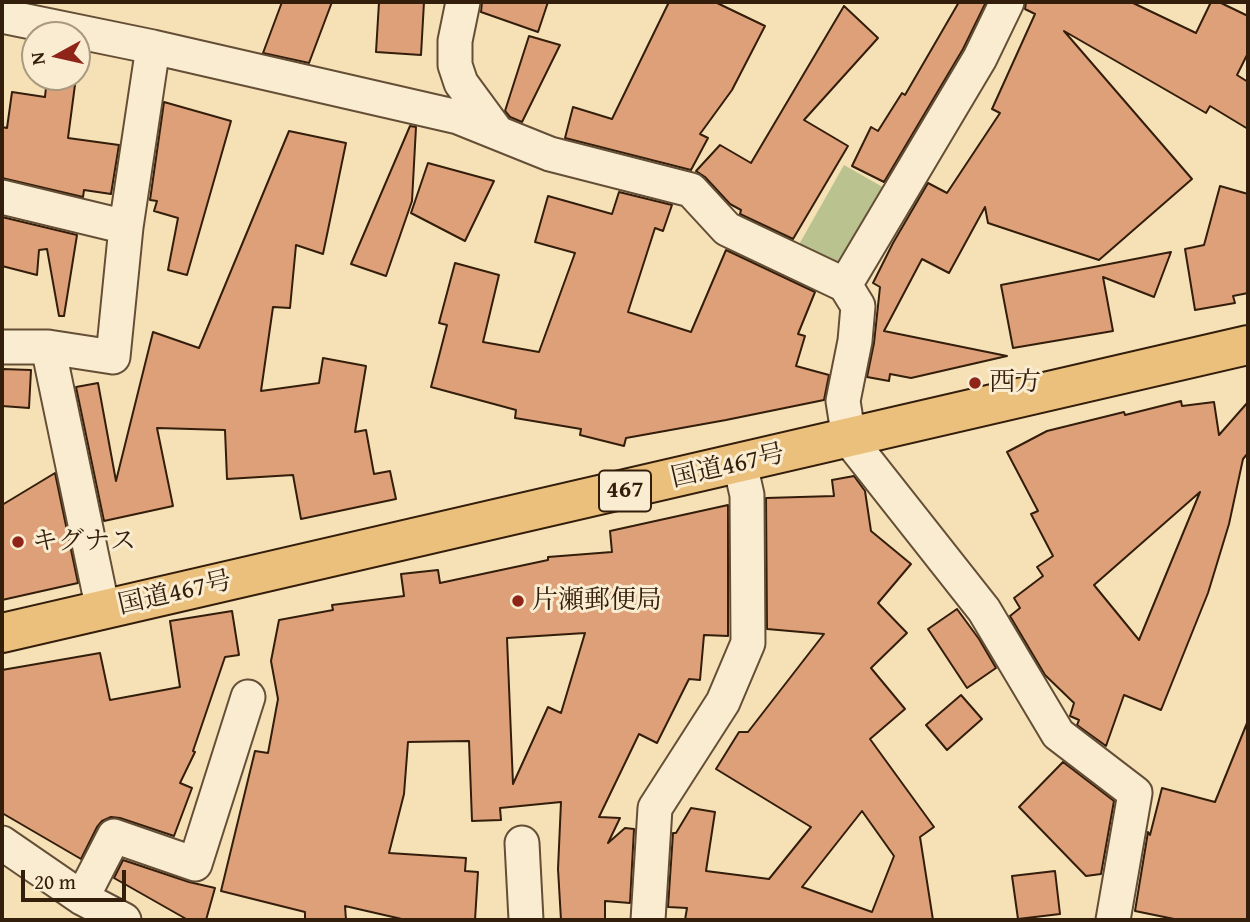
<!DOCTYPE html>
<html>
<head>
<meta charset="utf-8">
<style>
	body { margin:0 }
	#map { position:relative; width:1250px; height:922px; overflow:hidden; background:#f6e1b7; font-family:"Gentium Book Plus",serif }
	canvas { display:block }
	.frame { position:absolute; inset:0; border:4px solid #331d0b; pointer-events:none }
	.north { position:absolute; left:21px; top:21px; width:70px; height:70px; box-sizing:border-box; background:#f9ecd0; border:2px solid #aa9981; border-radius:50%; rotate:262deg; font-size:19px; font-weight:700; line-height:28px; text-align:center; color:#331d0b }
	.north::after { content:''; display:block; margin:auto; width:24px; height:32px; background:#8f2418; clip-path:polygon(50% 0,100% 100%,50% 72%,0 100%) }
	.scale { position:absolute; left:21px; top:870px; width:105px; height:32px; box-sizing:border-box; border:4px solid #331d0b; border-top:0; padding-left:9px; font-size:21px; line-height:24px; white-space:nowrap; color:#331d0b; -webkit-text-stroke:5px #f9ecd0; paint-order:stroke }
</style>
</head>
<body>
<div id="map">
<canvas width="1250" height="922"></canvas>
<div class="frame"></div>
<div class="north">N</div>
<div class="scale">20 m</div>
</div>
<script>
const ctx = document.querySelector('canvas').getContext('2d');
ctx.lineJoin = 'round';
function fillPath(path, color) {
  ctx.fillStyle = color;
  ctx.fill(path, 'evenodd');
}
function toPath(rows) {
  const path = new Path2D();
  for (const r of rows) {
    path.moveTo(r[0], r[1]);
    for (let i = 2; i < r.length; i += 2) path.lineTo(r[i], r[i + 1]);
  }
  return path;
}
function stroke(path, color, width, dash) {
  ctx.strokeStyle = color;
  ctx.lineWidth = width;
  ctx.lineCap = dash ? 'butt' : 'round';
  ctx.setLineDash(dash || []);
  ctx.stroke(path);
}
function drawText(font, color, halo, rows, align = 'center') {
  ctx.font = font + ' "Gentium Book Plus","Noto Serif JP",serif';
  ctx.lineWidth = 6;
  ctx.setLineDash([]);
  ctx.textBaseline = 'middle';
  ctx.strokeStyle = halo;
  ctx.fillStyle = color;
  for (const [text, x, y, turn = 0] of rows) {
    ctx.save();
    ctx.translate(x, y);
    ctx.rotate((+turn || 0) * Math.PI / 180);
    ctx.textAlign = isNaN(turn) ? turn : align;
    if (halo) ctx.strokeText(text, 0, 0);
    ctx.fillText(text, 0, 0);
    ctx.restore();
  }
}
const green = toPath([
	[844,165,888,190,847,263,830,267,797,248]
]);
const building = toPath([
	[282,2,332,2,309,63,263,53,282,2],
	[379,2,424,2,421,55,376,52,379,2],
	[482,2,548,2,538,32,481,12,482,2],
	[669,2,715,2,765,26,732,90,700,134,708,138,691,170,565,138,573,107,612,119,669,2],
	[959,2,986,2,963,49,884,182,852,166,871,127,878,131,902,93,905,95,959,2],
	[1026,2,1131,2,1196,33,1211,2,1219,2,1248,16,1248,53,1237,75,1248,82,1248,129,1210,106,1206,113,1064,31,1192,179,1099,260,988,223,985,207,949,273,922,259,884,331,1007,356,911,378,890,374,889,381,867,377,874,343,880,287,873,283,893,243,928,183,947,193,1000,113,992,109,1035,14,1025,9,1026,2],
	[844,6,878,38,804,120,848,146,793,239,740,214,741,210,730,204,705,177,696,171,720,145,751,163,844,6],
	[529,36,560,45,522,122,510,117,505,111,529,36],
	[47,77,76,77,68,138,119,145,111,194,84,190,83,197,2,178,2,127,7,128,12,92,45,97,47,77],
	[164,102,231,121,187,275,168,270,178,218,154,211,157,201,150,200,164,102],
	[410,126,416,127,412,201,386,276,351,264,410,126],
	[289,131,346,143,323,254,296,245,290,308,273,307,261,391,319,383,323,358,366,366,355,432,366,430,374,474,390,471,396,499,301,519,293,475,227,479,225,430,157,428,173,506,104,521,76,387,98,383,116,481,153,332,199,348,289,131],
	[428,163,494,181,465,241,411,213,428,163],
	[1220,186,1248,194,1248,293,1233,296,1235,303,1195,310,1185,249,1204,245,1220,186],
	[619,192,672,205,663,231,655,228,628,312,691,332,726,250,815,292,798,334,805,336,796,366,829,375,824,400,726,420,626,438,624,446,580,435,581,429,515,418,516,410,431,387,447,325,439,323,455,263,499,275,483,342,539,352,575,253,535,242,548,196,612,214,619,192],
	[2,217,77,235,64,316,59,316,47,249,39,250,37,275,2,266,2,217],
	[1171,252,1154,297,1103,277,1113,331,1013,348,1001,285,1171,252],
	[2,369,31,370,29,408,2,406,2,369],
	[1181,401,1182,406,1214,402,1219,435,1248,402,1248,453,1243,459,1229,524,1208,593,1161,710,1124,695,1106,746,1077,725,1079,720,1070,716,1074,703,1045,675,1010,616,1020,608,1014,598,1043,576,1037,567,1053,556,1031,514,1038,511,1007,452,1047,431,1124,412,1125,415,1181,401],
	[1200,492,1139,640,1094,585,1200,492],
	[55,473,78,583,2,600,2,505,55,473],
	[854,476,865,491,871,531,911,564,878,603,907,633,871,668,905,709,870,739,934,827,920,837,933,920,685,920,687,908,668,907,673,833,676,833,691,808,715,812,706,871,769,879,811,827,716,769,739,732,748,732,824,634,767,629,766,498,834,496,832,480,854,476],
	[862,811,894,856,872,912,802,887,862,811],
	[728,505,728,636,704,635,700,680,689,679,657,743,639,734,599,817,620,818,608,843,625,828,634,829,630,903,605,901,605,920,561,920,558,869,561,802,500,808,501,820,472,821,469,741,408,742,404,794,389,853,466,858,465,871,478,872,475,920,406,920,345,906,346,920,305,920,305,912,221,891,255,751,268,753,278,699,271,661,279,620,333,610,332,605,404,596,401,574,438,570,440,583,548,560,548,557,612,552,610,531,728,505],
	[585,633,561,713,548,707,513,784,507,638,585,633],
	[957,609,979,639,996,668,967,688,928,629,957,609],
	[232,611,239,655,225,657,193,751,195,752,180,783,192,788,174,836,120,818,111,817,102,821,97,827,81,859,2,813,2,670,100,653,110,700,180,687,170,621,232,611],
	[961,695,982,719,947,750,926,725,961,695],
	[1247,723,1248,920,1179,920,1135,911,1148,832,1150,835,1162,788,1215,802,1247,723],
	[1063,762,1114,801,1101,874,1086,876,1019,807,1063,762],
	[123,860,189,882,215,888,206,920,188,920,114,878,123,860],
	[1055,871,1060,914,1018,919,1012,876,1055,871]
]);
const street = toPath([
	[463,2,455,41,455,65,461,83,497,132],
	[1007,2,980,58,845,285,858,306,855,341,843,401,849,439,984,610,1058,734,1135,793,1113,920],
	[2,16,153,47,458,117,550,154,691,190,727,229,845,285],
	[2,197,126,227,113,357,48,347,103,610],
	[126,227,153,47],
	[2,347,48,347],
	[2,843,82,898,124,920],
	[522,843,526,920],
	[82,898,114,836,195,864,248,697],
	[648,920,655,808,723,702,748,643,747,495,740,464]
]);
const highway = toPath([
	[2,633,1248,345]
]);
const markers = [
	[975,383,7,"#8f2418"],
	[18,542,7,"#8f2418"],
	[518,601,7,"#8f2418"]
];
const shields = [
	[625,491,52]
];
const shieldNames = [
	["467",625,491]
];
const poiNames = [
	["西方",989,383],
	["キグナス",32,542],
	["片瀬郵便局",532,601]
];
const streetNames = [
	["国道467号",728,467,-13],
	["国道467号",175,594,-13]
];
fillPath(green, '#bac390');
fillPath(building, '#dda078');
stroke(building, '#331d0b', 2);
stroke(street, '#644e36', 37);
stroke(highway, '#331d0b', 42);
stroke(street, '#f9ecd0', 33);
stroke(highway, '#ebc07c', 38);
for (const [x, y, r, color] of markers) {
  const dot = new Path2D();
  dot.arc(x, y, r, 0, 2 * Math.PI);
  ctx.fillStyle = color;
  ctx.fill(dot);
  stroke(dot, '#f9ecd0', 2.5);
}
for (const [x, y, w] of shields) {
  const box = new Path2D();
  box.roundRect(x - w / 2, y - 20.5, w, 41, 5);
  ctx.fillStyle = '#f9ecd0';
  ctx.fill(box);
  stroke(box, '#331d0b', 2);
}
drawText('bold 24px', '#331d0b', null, shieldNames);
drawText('26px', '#331d0b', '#f9ecd0', poiNames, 'left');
drawText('26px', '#331d0b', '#f9ecd0', streetNames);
</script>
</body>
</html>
